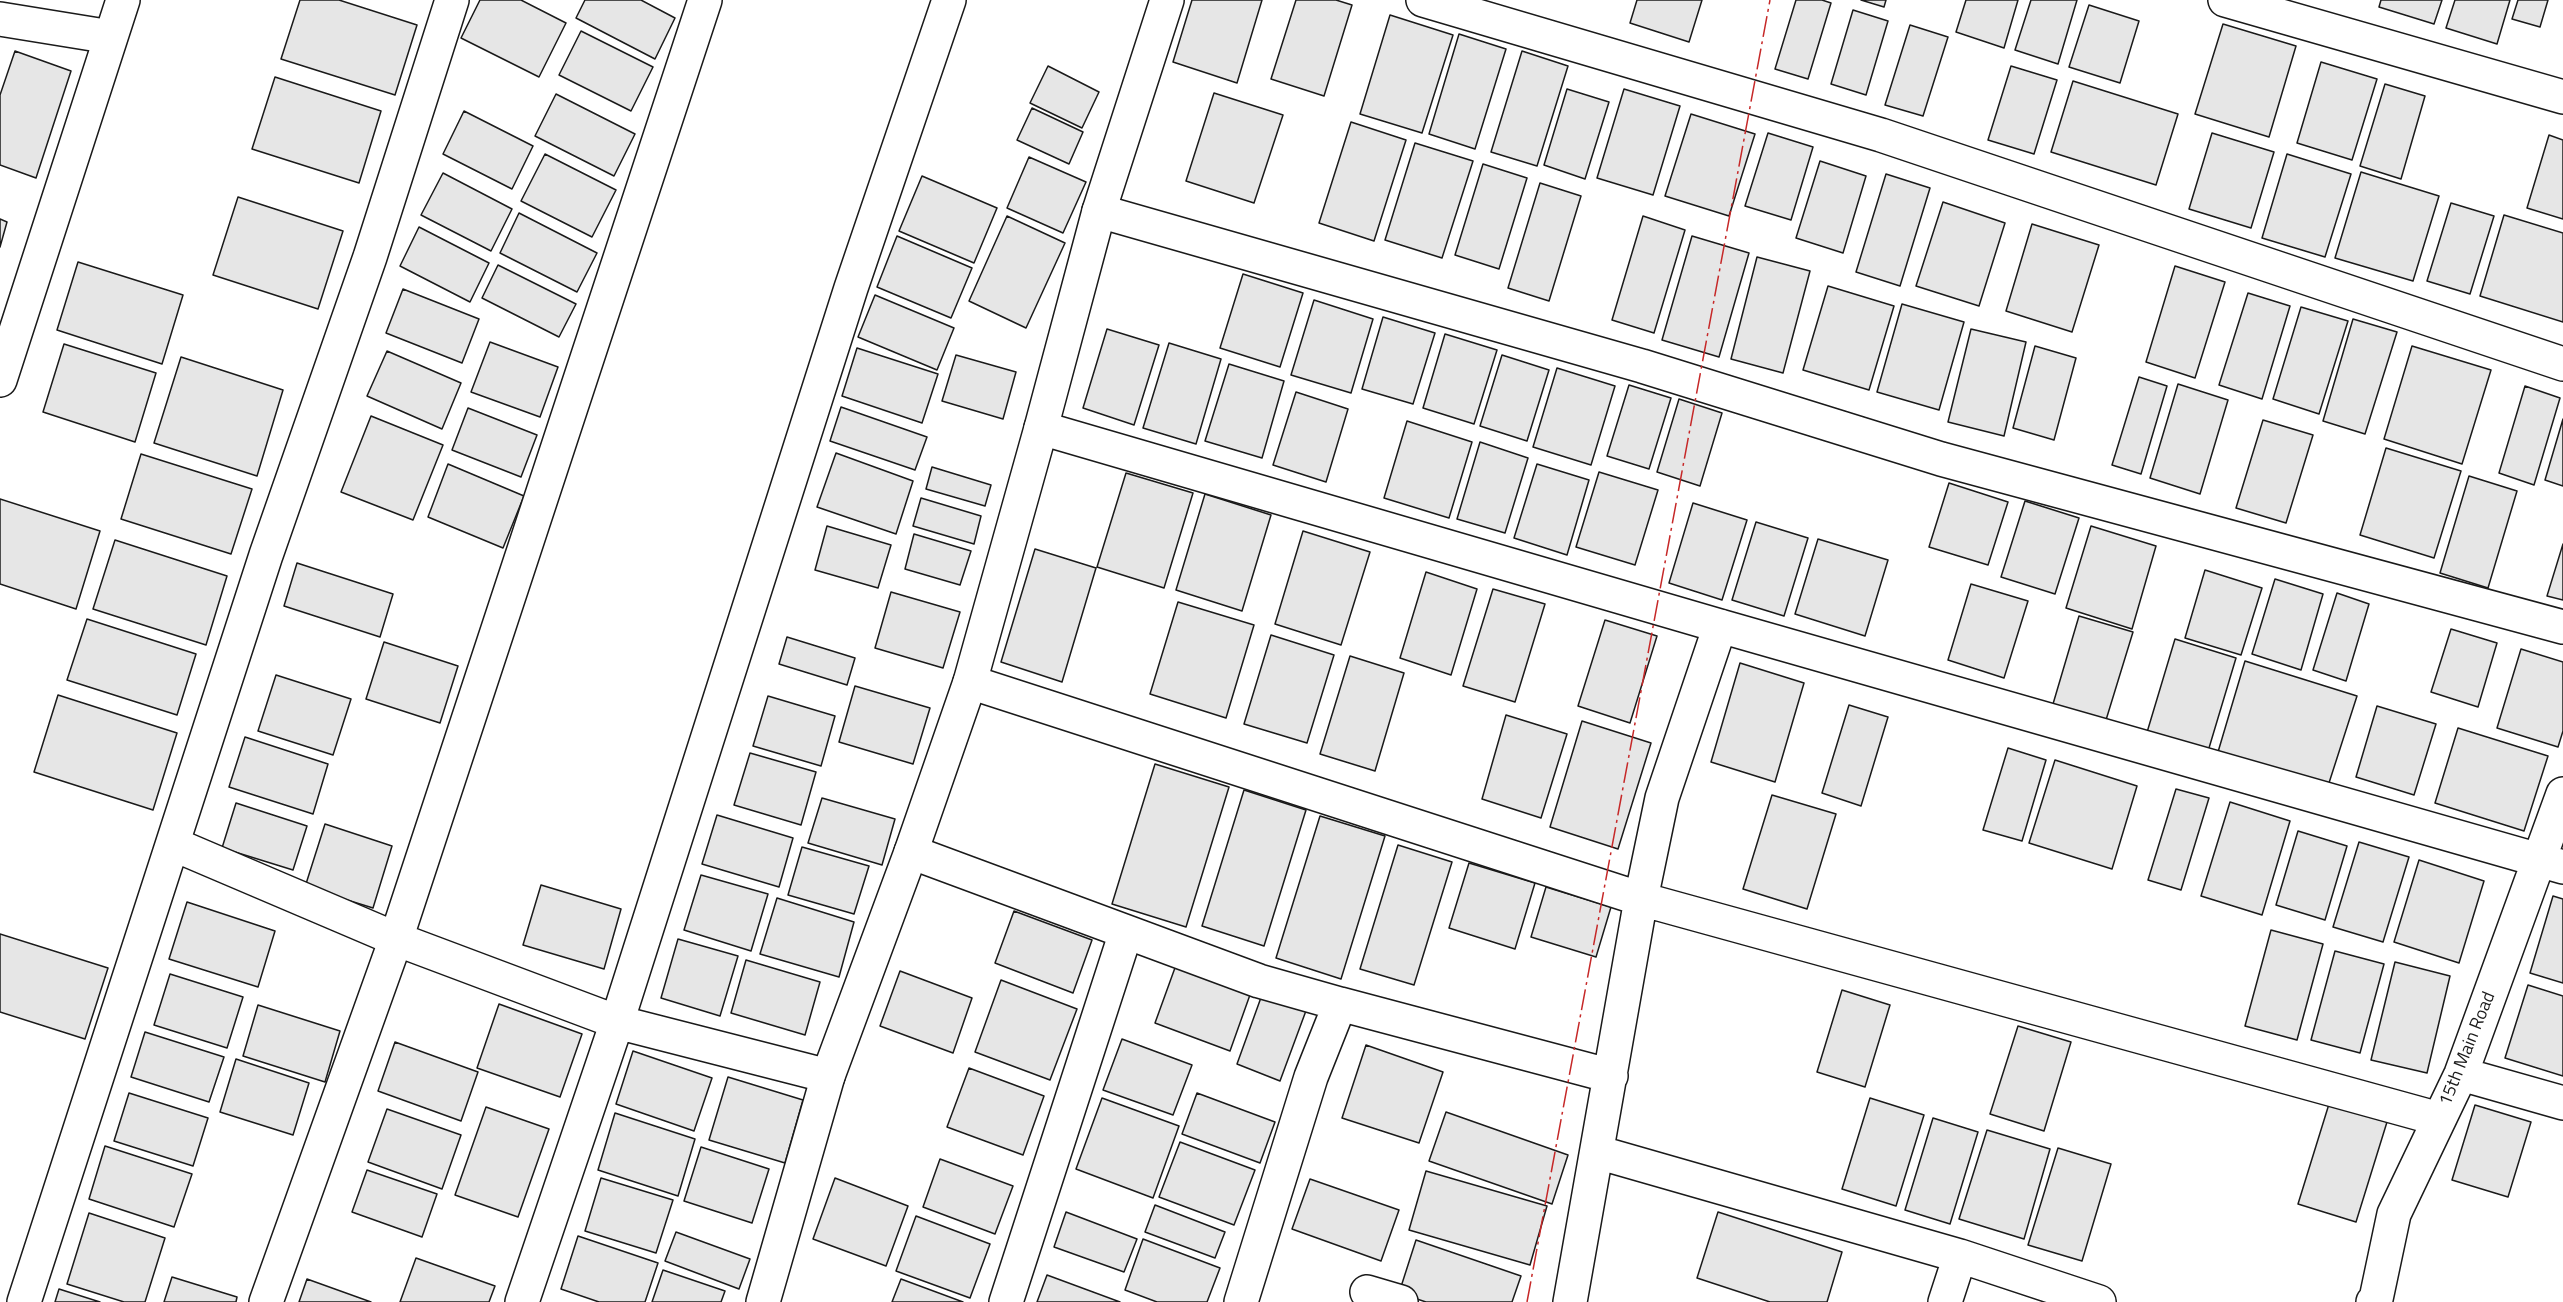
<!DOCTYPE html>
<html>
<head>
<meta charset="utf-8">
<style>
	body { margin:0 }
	canvas { display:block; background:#fff }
</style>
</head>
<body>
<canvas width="2563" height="1302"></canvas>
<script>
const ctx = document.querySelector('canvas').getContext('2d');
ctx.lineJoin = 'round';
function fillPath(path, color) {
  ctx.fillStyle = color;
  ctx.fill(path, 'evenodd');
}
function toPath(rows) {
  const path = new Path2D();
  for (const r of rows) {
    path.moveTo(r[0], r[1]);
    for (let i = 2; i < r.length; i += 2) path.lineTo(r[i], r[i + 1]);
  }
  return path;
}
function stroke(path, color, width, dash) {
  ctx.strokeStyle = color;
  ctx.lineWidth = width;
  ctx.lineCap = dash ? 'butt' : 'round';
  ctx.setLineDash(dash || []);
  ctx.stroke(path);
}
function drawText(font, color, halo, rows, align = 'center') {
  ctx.font = font + ' "Titillium Web",sans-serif';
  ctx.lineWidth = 4.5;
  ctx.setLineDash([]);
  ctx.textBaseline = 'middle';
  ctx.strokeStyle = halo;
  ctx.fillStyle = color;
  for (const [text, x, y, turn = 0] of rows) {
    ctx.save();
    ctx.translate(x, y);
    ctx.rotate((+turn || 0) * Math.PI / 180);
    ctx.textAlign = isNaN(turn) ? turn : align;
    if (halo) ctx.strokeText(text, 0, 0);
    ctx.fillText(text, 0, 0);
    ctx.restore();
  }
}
const building = toPath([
	[300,0,339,0,417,25,395,95,281,59,300,0],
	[480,0,521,0,566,23,539,77,461,38,480,0],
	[585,0,641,0,675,18,655,59,576,18,585,0],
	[1192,0,1262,0,1237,83,1173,62,1192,0],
	[1296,0,1336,0,1352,5,1324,96,1271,79,1296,0],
	[1637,0,1702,0,1689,42,1630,23,1637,0],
	[1796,0,1822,0,1831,3,1808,79,1775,69,1796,0],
	[1861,0,1886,0,1884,7,1861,0],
	[1966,0,2018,0,2004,48,1956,32,1966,0],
	[2031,0,2077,0,2058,64,2015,50,2031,0],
	[2381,0,2442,0,2434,24,2379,7,2381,0],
	[2455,0,2510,0,2497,44,2446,28,2455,0],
	[2518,0,2548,0,2540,27,2512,19,2518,0],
	[2089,5,2139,21,2120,83,2069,67,2089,5],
	[1853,10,1888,21,1866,95,1831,84,1853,10],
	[1390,15,1453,35,1422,133,1360,114,1390,15],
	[2223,24,2296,46,2269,137,2195,114,2223,24],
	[1910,25,1948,37,1923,116,1885,105,1910,25],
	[581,31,653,67,631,111,559,75,581,31],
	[1459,34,1506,49,1475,149,1429,134,1459,34],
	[15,51,71,71,36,178,0,165,0,95,15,51],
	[1522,51,1568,66,1537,166,1491,152,1522,51],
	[2321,62,2377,79,2352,160,2297,143,2321,62],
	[1048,66,1099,92,1082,128,1030,103,1048,66],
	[2011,66,2057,80,2034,154,1988,140,2011,66],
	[275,77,381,111,359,183,252,149,275,77],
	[2073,81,2178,114,2156,185,2051,152,2073,81],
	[2385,84,2425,96,2401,179,2360,166,2385,84],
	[1567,89,1609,102,1585,179,1544,165,1567,89],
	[1624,89,1680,106,1653,195,1597,178,1624,89],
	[1214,93,1283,115,1254,203,1186,181,1214,93],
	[556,94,635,134,614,176,535,136,556,94],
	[1032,108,1083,132,1069,164,1017,140,1032,108],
	[464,111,533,146,512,189,443,154,464,111],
	[1691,114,1755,134,1729,216,1665,196,1691,114],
	[1351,122,1406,140,1374,241,1319,223,1351,122],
	[1768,133,1813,147,1791,220,1745,206,1768,133],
	[2212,133,2274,152,2251,228,2189,209,2212,133],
	[2549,135,2563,140,2563,219,2527,208,2549,135],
	[1415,143,1473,161,1442,258,1385,240,1415,143],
	[545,154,616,190,592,237,521,201,545,154],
	[2287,154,2351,174,2325,257,2262,238,2287,154],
	[1029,157,1086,182,1063,233,1007,208,1029,157],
	[1820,161,1866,176,1843,253,1796,238,1820,161],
	[1483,164,1527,178,1499,269,1455,255,1483,164],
	[2361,172,2439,196,2413,281,2335,258,2361,172],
	[443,173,512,209,491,251,421,215,443,173],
	[1886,174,1930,188,1900,286,1856,272,1886,174],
	[922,176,997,208,974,263,899,231,922,176],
	[1540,183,1581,196,1549,301,1508,288,1540,183],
	[238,197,343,231,318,309,213,275,238,197],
	[1943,202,2005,223,1979,306,1916,286,1943,202],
	[2451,203,2494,216,2470,294,2427,281,2451,203],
	[519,213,597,253,577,292,500,253,519,213],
	[2504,215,2563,233,2563,322,2480,296,2504,215],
	[1007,216,1065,243,1026,328,969,301,1007,216],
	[1643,216,1685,230,1654,333,1612,320,1643,216],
	[0,219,7,222,0,247,0,219],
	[2032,224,2099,245,2072,332,2006,311,2032,224],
	[419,227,489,263,470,302,400,266,419,227],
	[897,236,972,268,951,318,877,287,897,236],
	[1692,236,1749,253,1719,357,1662,340,1692,236],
	[1757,257,1810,271,1783,373,1731,359,1757,257],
	[78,262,183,295,162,364,57,330,78,262],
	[498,265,576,304,559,337,482,298,498,265],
	[2175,266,2225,282,2195,378,2146,362,2175,266],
	[1243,274,1303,293,1280,367,1220,348,1243,274],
	[1828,286,1894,306,1869,390,1803,370,1828,286],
	[403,289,479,319,462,363,386,333,403,289],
	[2248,293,2290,306,2262,399,2219,385,2248,293],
	[875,295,954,328,937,370,858,337,875,295],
	[1314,300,1373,319,1351,393,1291,375,1314,300],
	[1902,304,1964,322,1939,410,1877,392,1902,304],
	[2301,307,2348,321,2319,414,2273,399,2301,307],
	[1383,317,1435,333,1413,404,1362,389,1383,317],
	[2353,319,2397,332,2365,434,2323,421,2353,319],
	[1107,329,1159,345,1134,425,1083,408,1107,329],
	[1971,329,2026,342,2004,436,1948,422,1971,329],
	[1445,334,1497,350,1474,424,1423,408,1445,334],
	[490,342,558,367,540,417,471,392,490,342],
	[1169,343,1221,359,1196,444,1143,428,1169,343],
	[64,344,156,373,135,442,43,412,64,344],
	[2035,346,2076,358,2054,440,2013,428,2035,346],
	[2412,346,2491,370,2462,464,2384,439,2412,346],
	[857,348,938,374,922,423,842,396,857,348],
	[387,351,461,383,442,429,367,396,387,351],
	[956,355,1016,372,1003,419,942,401,956,355],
	[1502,355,1549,370,1527,441,1480,426,1502,355],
	[181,357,283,390,257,476,154,443,181,357],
	[1229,364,1284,381,1262,458,1205,441,1229,364],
	[1557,368,1615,386,1591,465,1533,447,1557,368],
	[2139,377,2167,386,2141,474,2112,465,2139,377],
	[2178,384,2228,400,2200,494,2150,478,2178,384],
	[1629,385,1671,398,1649,469,1607,456,1629,385],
	[2525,386,2560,398,2534,485,2499,473,2525,386],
	[1296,392,1348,409,1326,482,1273,465,1296,392],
	[1679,399,1722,413,1700,486,1657,472,1679,399],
	[841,407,927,437,915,470,830,441,841,407],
	[468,408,537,435,521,477,452,450,468,408],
	[371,416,443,445,413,520,341,492,371,416],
	[2563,419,2563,486,2545,480,2563,419],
	[2263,420,2313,435,2286,523,2236,508,2263,420],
	[1407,421,1472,442,1449,518,1384,498,1407,421],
	[1480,442,1528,458,1505,533,1457,519,1480,442],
	[2386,448,2461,471,2434,558,2360,535,2386,448],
	[836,453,913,481,896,534,817,507,836,453],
	[141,454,252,489,231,554,121,519,141,454],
	[448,464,524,496,503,548,428,517,448,464],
	[1537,464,1589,480,1567,555,1514,538,1537,464],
	[932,467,991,485,985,506,926,489,932,467],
	[1599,472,1658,490,1635,565,1576,547,1599,472],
	[1126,473,1193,493,1164,588,1097,567,1126,473],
	[2469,476,2517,491,2488,588,2440,573,2469,476],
	[1949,483,2008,502,1988,565,1929,547,1949,483],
	[1205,494,1271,515,1242,611,1176,590,1205,494],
	[921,498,981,516,974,544,913,526,921,498],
	[0,499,100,531,76,609,0,584,0,499],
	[2025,501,2079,518,2055,594,2001,577,2025,501],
	[1693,503,1747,520,1722,600,1669,583,1693,503],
	[1756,522,1808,538,1784,616,1732,600,1756,522],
	[827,526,891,545,878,588,815,570,827,526],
	[2091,526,2156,546,2132,629,2066,608,2091,526],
	[1303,531,1370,552,1341,645,1275,624,1303,531],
	[914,534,971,551,960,585,905,569,914,534],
	[1818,539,1888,560,1865,636,1795,614,1818,539],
	[115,540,227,576,206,645,93,609,115,540],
	[2563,544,2563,600,2547,596,2563,544],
	[1035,549,1096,568,1062,682,1001,662,1035,549],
	[297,563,393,594,380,637,284,606,297,563],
	[2205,570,2262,588,2241,655,2185,638,2205,570],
	[1426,572,1477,589,1451,675,1400,658,1426,572],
	[2275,579,2323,594,2301,670,2252,654,2275,579],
	[1971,584,2028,601,2004,678,1948,660,1971,584],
	[1493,589,1545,604,1515,702,1463,686,1493,589],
	[891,592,960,612,943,668,875,648,891,592],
	[2337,593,2369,604,2346,681,2313,670,2337,593],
	[1178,602,1254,625,1226,718,1150,694,1178,602],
	[2079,616,2133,632,2106,720,2053,704,2079,616],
	[87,619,196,654,177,715,67,680,87,619],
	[1605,620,1657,636,1630,723,1578,706,1605,620],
	[2451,629,2497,643,2478,707,2431,692,2451,629],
	[1271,635,1334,655,1307,743,1244,724,1271,635],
	[787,637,855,658,847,685,779,664,787,637],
	[2175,639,2236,658,2206,758,2145,739,2175,639],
	[384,642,458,666,440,723,366,699,384,642],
	[2521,649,2563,662,2563,731,2558,747,2497,728,2521,649],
	[1350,656,1404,673,1375,771,1320,754,1350,656],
	[2245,661,2357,696,2328,786,2218,752,2245,661],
	[1740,663,1804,683,1775,782,1711,762,1740,663],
	[276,675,351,699,333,755,258,731,276,675],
	[855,686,930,708,913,764,839,742,855,686],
	[58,695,177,733,153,810,34,772,58,695],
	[768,696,835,716,821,766,753,746,768,696],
	[1849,705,1888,717,1861,806,1822,793,1849,705],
	[2377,706,2436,724,2414,795,2356,777,2377,706],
	[1506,715,1567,734,1541,818,1482,799,1506,715],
	[1582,721,1651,743,1618,849,1550,827,1582,721],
	[2458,728,2548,756,2524,831,2435,803,2458,728],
	[245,737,328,764,313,814,229,787,245,737],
	[2008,748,2046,760,2022,841,1983,830,2008,748],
	[750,753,816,772,801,825,734,805,750,753],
	[2055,760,2137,786,2112,869,2029,843,2055,760],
	[1155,764,1229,787,1186,927,1112,904,1155,764],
	[2176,789,2209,798,2181,890,2148,880,2176,789],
	[1244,790,1306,810,1264,946,1202,926,1244,790],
	[1772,795,1836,814,1807,909,1743,889,1772,795],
	[822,798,895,819,882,865,808,843,822,798],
	[2230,802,2290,821,2262,915,2201,896,2230,802],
	[236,803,307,826,293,870,222,848,236,803],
	[717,815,793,838,779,887,702,864,717,815],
	[1320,816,1385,836,1341,979,1276,958,1320,816],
	[325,824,392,846,373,908,305,887,325,824],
	[2298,831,2347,846,2325,920,2276,905,2298,831],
	[2359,842,2409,857,2383,942,2333,927,2359,842],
	[1398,845,1452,862,1414,985,1360,969,1398,845],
	[802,847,869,866,854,914,788,895,802,847],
	[2419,860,2484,881,2459,963,2394,942,2419,860],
	[1469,863,1535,883,1515,949,1449,928,1469,863],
	[701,875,768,894,751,951,684,930,701,875],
	[541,885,621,909,604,969,523,945,541,885],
	[1546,887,1611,907,1596,957,1531,937,1546,887],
	[2553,896,2563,899,2563,983,2530,973,2553,896],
	[777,898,854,922,839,977,760,954,777,898],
	[187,902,275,931,258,987,169,959,187,902],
	[1014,911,1092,940,1073,993,995,963,1014,911],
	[2271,930,2323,944,2297,1040,2245,1026,2271,930],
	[0,934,108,968,85,1039,0,1012,0,934],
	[678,939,738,956,720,1016,661,998,678,939],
	[2335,951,2384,964,2360,1053,2311,1040,2335,951],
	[746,960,820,982,805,1035,731,1013,746,960],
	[2395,962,2450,976,2427,1073,2371,1060,2395,962],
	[1176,965,1251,992,1230,1051,1155,1023,1176,965],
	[900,971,972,998,953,1053,880,1026,900,971],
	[170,974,243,997,227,1048,154,1025,170,974],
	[1001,980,1077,1009,1050,1080,975,1052,1001,980],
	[2528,985,2563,996,2563,1076,2505,1058,2528,985],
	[1842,990,1890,1005,1865,1087,1817,1072,1842,990],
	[1263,992,1307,1008,1280,1081,1237,1064,1263,992],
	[499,1004,582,1034,560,1097,477,1068,499,1004],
	[258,1005,340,1031,325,1082,243,1056,258,1005],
	[2018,1026,2071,1042,2044,1131,1990,1114,2018,1026],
	[145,1032,224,1057,209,1102,131,1077,145,1032],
	[1122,1039,1192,1065,1173,1115,1103,1090,1122,1039],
	[395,1042,478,1072,461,1121,378,1091,395,1042],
	[1366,1045,1443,1072,1419,1143,1342,1118,1366,1045],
	[633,1051,712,1078,694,1131,616,1104,633,1051],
	[236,1059,309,1083,293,1135,220,1112,236,1059],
	[969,1068,1044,1096,1023,1155,947,1127,969,1068],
	[728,1077,803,1100,785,1163,709,1140,728,1077],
	[129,1093,208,1118,193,1166,114,1141,129,1093],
	[1197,1093,1275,1122,1260,1163,1182,1134,1197,1093],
	[1102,1098,1179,1126,1153,1198,1076,1169,1102,1098],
	[1870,1098,1924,1115,1896,1206,1842,1189,1870,1098],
	[2329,1104,2387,1122,2356,1222,2298,1204,2329,1104],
	[2475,1105,2531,1122,2508,1197,2452,1180,2475,1105],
	[486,1107,549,1129,518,1217,455,1195,486,1107],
	[387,1109,461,1135,442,1189,368,1162,387,1109],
	[1446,1112,1568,1155,1552,1204,1429,1161,1446,1112],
	[615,1113,695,1139,678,1196,598,1170,615,1113],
	[1933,1118,1978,1132,1950,1224,1905,1210,1933,1118],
	[1987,1130,2050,1149,2024,1239,1959,1219,1987,1130],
	[1180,1142,1255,1170,1234,1225,1159,1197,1180,1142],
	[105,1146,192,1174,174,1227,89,1199,105,1146],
	[701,1147,769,1169,752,1223,684,1201,701,1147],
	[2058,1148,2111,1164,2082,1261,2028,1245,2058,1148],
	[940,1159,1013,1186,995,1234,923,1207,940,1159],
	[367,1170,437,1194,422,1237,352,1212,367,1170],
	[1426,1171,1547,1206,1530,1265,1409,1230,1426,1171],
	[601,1178,673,1200,656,1253,585,1231,601,1178],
	[835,1178,908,1206,886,1266,813,1239,835,1178],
	[1310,1179,1399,1210,1381,1261,1292,1229,1310,1179],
	[1155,1205,1225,1232,1215,1258,1145,1232,1155,1205],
	[1066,1212,1137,1239,1124,1272,1054,1247,1066,1212],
	[1718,1212,1842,1252,1827,1302,1770,1302,1697,1278,1718,1212],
	[89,1213,165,1238,145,1302,124,1302,67,1284,89,1213],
	[916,1216,990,1244,970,1298,896,1271,916,1216],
	[676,1232,750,1259,739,1289,665,1261,676,1232],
	[578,1236,658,1263,645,1302,599,1302,561,1289,578,1236],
	[1143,1239,1220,1268,1207,1302,1157,1302,1125,1290,1143,1239],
	[1416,1240,1521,1276,1512,1302,1426,1302,1399,1293,1416,1240],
	[416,1258,495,1286,489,1302,400,1302,416,1258],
	[663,1270,725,1291,721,1302,652,1302,663,1270],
	[1047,1275,1120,1302,1037,1302,1047,1275],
	[172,1277,237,1297,236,1302,164,1302,172,1277],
	[307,1279,371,1302,299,1302,307,1279],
	[901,1279,963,1302,892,1302,901,1279],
	[59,1289,100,1302,55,1302,59,1289]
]);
const minor = toPath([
	[1423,0,1881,135,2563,364],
	[2225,0,2563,97],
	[0,19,111,37],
	[1099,211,1642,366,1941,459,2563,627],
	[0,380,123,0],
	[1041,428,1720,626,2563,867],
	[970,682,1641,899,2439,1119],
	[173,844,396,939,617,1022,828,1076],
	[911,852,1259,981,1340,1004,1311,1077,1241,1302],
	[1340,1004,1611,1076],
	[2461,1074,2563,1103],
	[1597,1152,1960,1256,2099,1302],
	[1367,1292,1401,1302],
	[24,1302,266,555,370,257,452,0],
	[266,1302,396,939,705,0],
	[522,1302,617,1022,851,288,949,0],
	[1006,1302,1126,932],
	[1570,1302,1641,899,1662,798,1720,626],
	[1945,1302,1960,1256],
	[2373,1302,2376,1299,2394,1214,2461,1074,2563,794]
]);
const tertiary = toPath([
	[763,1302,828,1076,911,852,970,682,1041,428,1099,211,1167,0]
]);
const power = toPath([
	[1527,1302,1770,0]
]);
const streetNames = [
	["15th Main Road",2468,1049,-68]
];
fillPath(building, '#e6e6e6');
stroke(building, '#1a1a1a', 1.5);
stroke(minor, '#1a1a1a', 36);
stroke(tertiary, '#1a1a1a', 36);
stroke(minor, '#fff', 33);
stroke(tertiary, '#fff', 33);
stroke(power, '#c62828', 1.5, [21, 4.5, 3, 4.5]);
drawText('18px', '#1a1a1a', '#fff', streetNames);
</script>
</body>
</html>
